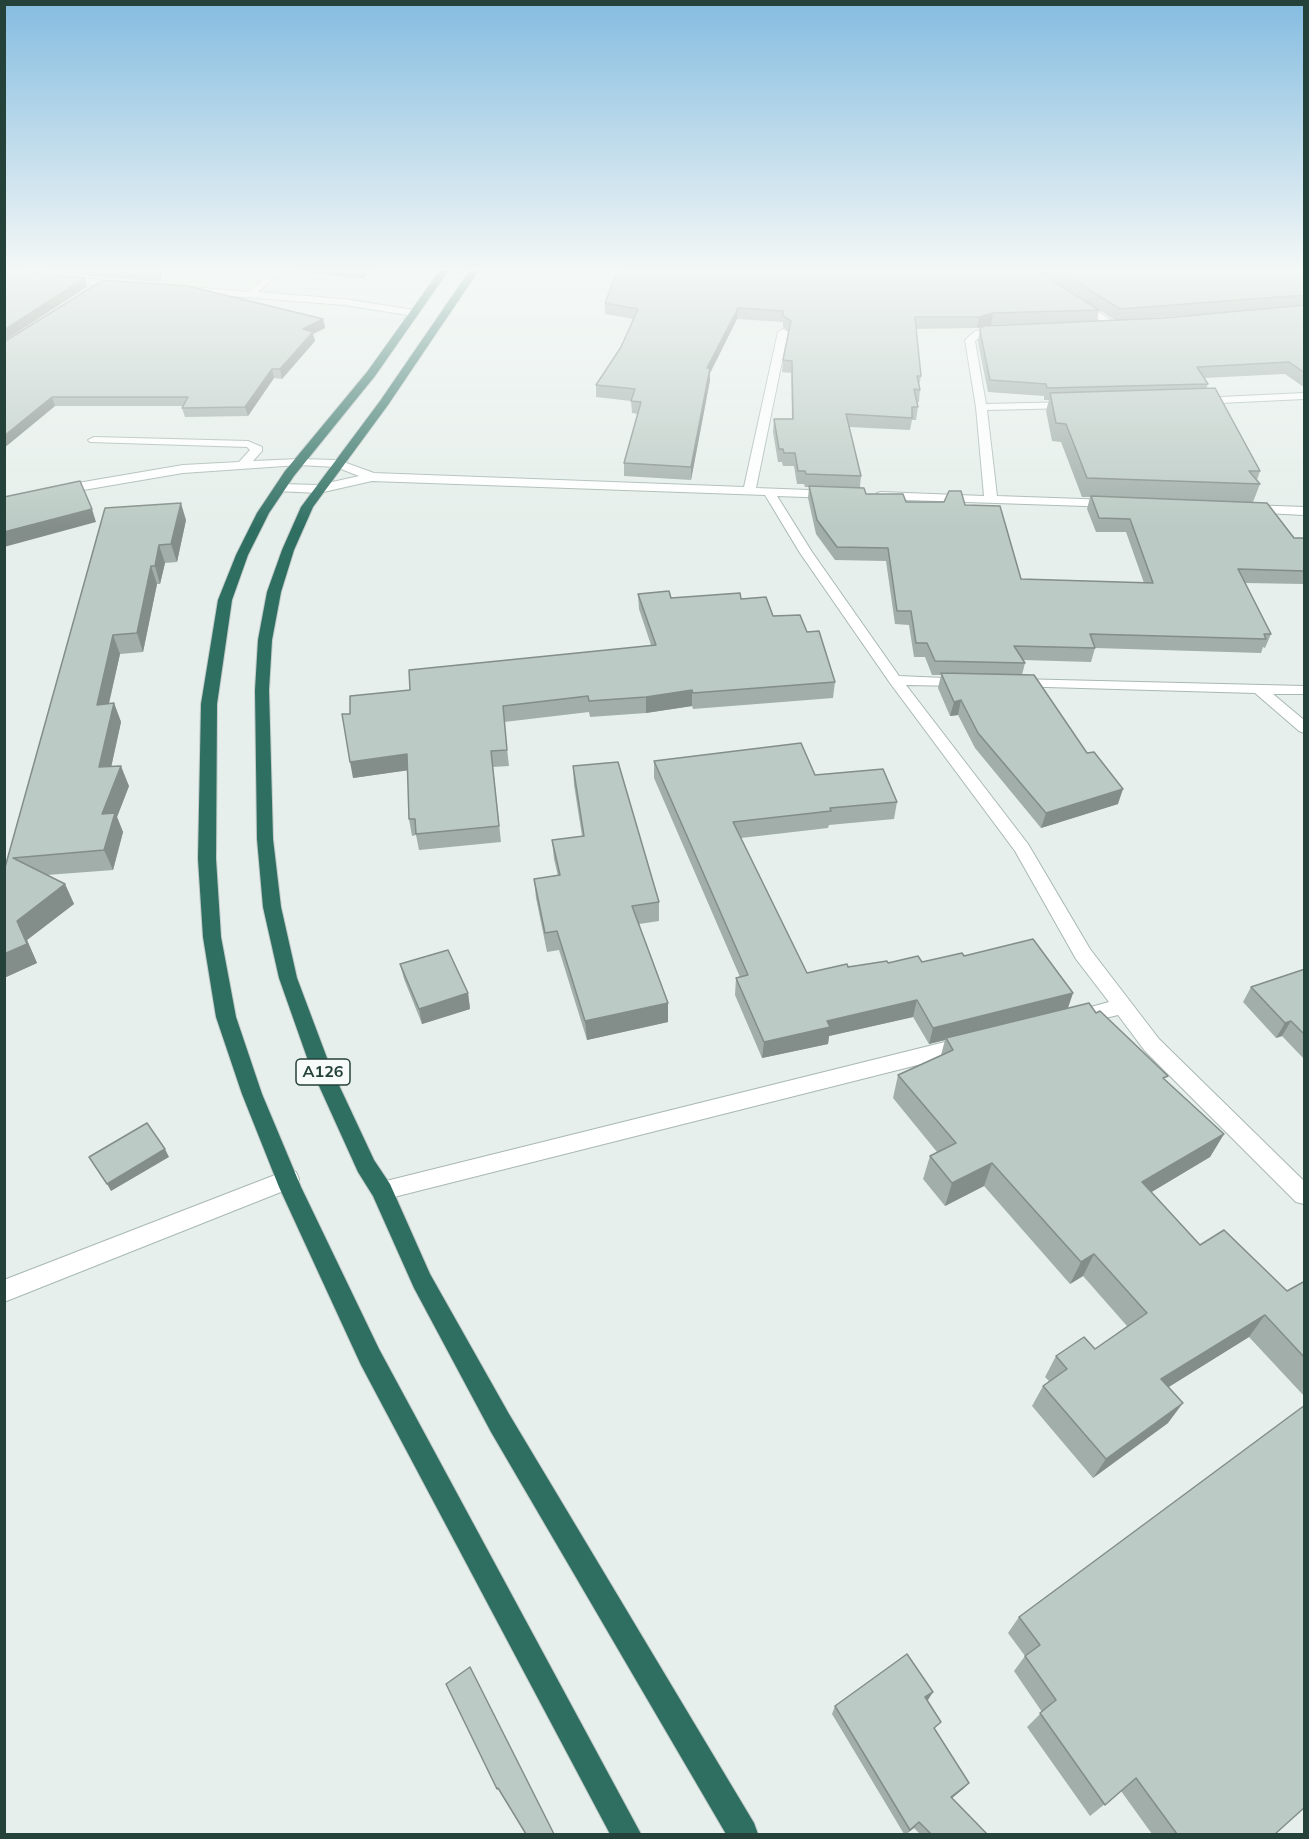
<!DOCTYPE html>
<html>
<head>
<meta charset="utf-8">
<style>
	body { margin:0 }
	#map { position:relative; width:1309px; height:1839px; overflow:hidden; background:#e6efeb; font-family:Mulish,sans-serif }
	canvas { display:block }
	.frame { position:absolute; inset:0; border:6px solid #24423a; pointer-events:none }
</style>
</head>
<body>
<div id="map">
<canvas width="1309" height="1839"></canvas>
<div class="frame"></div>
</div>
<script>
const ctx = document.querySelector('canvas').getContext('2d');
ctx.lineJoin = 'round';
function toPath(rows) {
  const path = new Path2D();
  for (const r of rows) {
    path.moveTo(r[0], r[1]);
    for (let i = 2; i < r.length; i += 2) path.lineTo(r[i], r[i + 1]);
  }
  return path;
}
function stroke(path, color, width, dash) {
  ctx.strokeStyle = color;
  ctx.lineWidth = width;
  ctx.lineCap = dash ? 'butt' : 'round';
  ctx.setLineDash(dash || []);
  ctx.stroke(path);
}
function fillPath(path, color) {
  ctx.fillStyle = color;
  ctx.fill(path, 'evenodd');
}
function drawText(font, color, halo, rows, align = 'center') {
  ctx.font = font + ' Mulish,sans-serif';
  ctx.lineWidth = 5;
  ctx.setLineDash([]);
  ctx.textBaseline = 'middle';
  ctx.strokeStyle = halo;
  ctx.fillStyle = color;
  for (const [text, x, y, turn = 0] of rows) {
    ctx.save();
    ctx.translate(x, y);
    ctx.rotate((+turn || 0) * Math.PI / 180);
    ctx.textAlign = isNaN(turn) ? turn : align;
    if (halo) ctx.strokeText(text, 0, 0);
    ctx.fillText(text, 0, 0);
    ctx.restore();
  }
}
const minor = toPath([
	[274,270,284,270,258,292,344,299,414,310,419,313,414,316,344,305,180,292,175,289,180,286,248,292,274,270],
	[63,276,103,280,108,283,103,286,60,281,60,277,63,276],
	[1079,300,1082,301,1120,326,1112,328,1076,305,1076,301,1079,300],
	[1003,327,1006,328,1006,332,981,336,975,341,986,404,1072,402,1077,405,1072,408,987,410,997,496,1111,500,1117,504,1115,507,877,499,877,493,881,492,984,496,976,407,965,340,975,331,1003,327],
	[783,329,788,332,756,488,836,491,838,494,832,498,777,496,812,552,899,676,967,679,969,682,967,685,962,686,906,685,1028,844,1090,949,1159,1039,1304,1181,1304,1204,1296,1202,1145,1051,1118,1015,1076,1025,1069,1023,1066,1018,1069,1013,1109,1002,1076,959,1015,851,890,683,800,553,765,495,372,481,319,493,276,491,276,485,280,484,319,485,359,476,336,467,299,465,183,473,60,494,54,490,60,486,183,465,239,462,250,450,247,447,90,442,88,440,94,437,248,441,262,447,262,451,253,461,299,459,338,460,374,473,744,487,778,332,783,329],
	[1304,393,1304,399,1199,404,1194,401,1199,398,1304,393],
	[1249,505,1304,507,1304,515,1245,512,1243,509,1245,506,1249,505],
	[1017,679,1304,686,1304,694,1273,694,1304,720,1304,733,1299,731,1255,693,1012,686,1010,683,1012,680,1017,679],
	[965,1037,972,1039,975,1045,972,1051,965,1053,382,1200,374,1198,371,1191,374,1184,382,1182,965,1037],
	[288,1170,296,1172,299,1179,296,1186,4,1302,4,1280,288,1170]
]);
const highway = toPath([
	[440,270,449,270,375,376,294,476,269,513,248,555,232,600,217,704,216,859,221,937,236,1017,262,1094,301,1187,379,1349,641,1834,610,1834,361,1365,279,1187,242,1094,216,1017,203,937,198,859,201,704,218,600,236,555,257,513,285,471,367,372,440,270],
	[470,270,479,270,388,405,313,507,294,550,281,592,272,640,269,690,273,839,281,907,297,978,330,1066,374,1160,390,1184,430,1274,509,1414,754,1823,758,1834,726,1834,491,1432,414,1288,373,1196,358,1172,310,1066,279,978,263,907,257,839,255,690,258,640,267,592,282,550,301,507,380,401,470,270]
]);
const wall = toPath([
	[26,270,162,270,160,282],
	[286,270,373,270,362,279],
	[618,270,1305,270,1305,388,1285,374,1204,378,1208,384,1206,389,1260,471,1257,480,1260,484,1253,502,1294,538,1305,538,1305,584,1245,583,1271,634,1265,648,1263,647,1261,653,1095,648,1091,662,1023,660,1025,663,1022,675,1118,804,1041,828,975,748,958,715,950,716,938,688,941,675,932,675,925,657,914,657,909,625,895,624,886,561,835,560,816,534,808,498,809,487,805,487,804,484,797,484,794,466,783,466,782,462,778,462,773,432,774,419,792,419,791,373,782,372,783,360,789,332,783,327,783,322,737,319,710,373,710,380,691,480,624,476,624,463,638,414,632,413,631,401,596,397,596,385,621,347,633,319,605,314,605,303],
	[1046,276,1047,276,1093,305],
	[1099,310,1115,320,1097,321],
	[1256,310,1164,318,1140,319],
	[1065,322,988,326,991,325],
	[983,327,980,329,978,341,979,348,988,392,1044,396,1044,400,1049,400,1046,411,1052,441,1061,442,1082,497,1090,497,1087,509,1096,532,1126,532,1144,583,1021,579,965,505,906,502,866,494,860,487,861,476,849,427,910,430,912,420,916,420,918,407,916,402,919,402,920,390,919,386,921,376,916,329,977,328],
	[323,319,325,328,313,334,315,341,282,379,274,378,248,416,185,417,182,408,183,406,55,406,4,448,4,342],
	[105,508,186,520,177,562,165,563,160,584,157,584,143,652,120,654,109,704,114,703,121,722,111,767,129,786,117,817,123,832,113,870,47,875,65,884,74,904,27,940,37,963,4,978,4,871],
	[638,594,671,598,741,599,773,616,807,632,835,682,833,698,693,709,692,706,646,713,590,717,589,712,504,722,509,766,493,767,501,842,419,850,416,835,412,836,409,819,408,770,353,778,350,714,410,690,651,645,639,609],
	[654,761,815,775,897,802,894,819,829,825,828,828,741,838,807,973,848,967,888,963,922,962,964,956,1073,993,1068,1008,1096,1013,1165,1081,1224,1134,1210,1157,1151,1192,1200,1245,1287,1291,1305,1281,1305,1397,1249,1337,1168,1387,1168,1423,1093,1478,1032,1406,1043,1386,1049,1381,1045,1377,1056,1356,1095,1349,1127,1326,1083,1276,1070,1284,984,1186,945,1206,923,1179,930,1156,937,1152,893,1098,898,1075,941,1055,945,1040,929,1044,913,1017,829,1036,828,1044,762,1058,735,995,736,978,740,977,654,778],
	[573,766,659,902,659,921,639,924,668,1022,587,1040,559,950,547,952,536,898,534,879,558,876,554,859,552,840,582,836,574,785],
	[400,964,468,993,470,1009,422,1024,404,979],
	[1305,969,1305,1060,1282,1036,1276,1038,1243,1002,1251,987],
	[1019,1617,1275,1834,1152,1834,1121,1791,1090,1816,1027,1727,1042,1712,1014,1671,1025,1656,1008,1633],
	[928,1700,927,1701,935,1730,969,1783,963,1789,952,1798,987,1834,920,1834,914,1828,906,1834,904,1834,832,1714,835,1706]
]);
const shadedWall = toPath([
	[158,270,162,270,160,282,158,273],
	[361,270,373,270,362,279],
	[85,278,87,287,4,341,4,330],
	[738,308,737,319,710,373,710,380,691,480,691,467,707,368],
	[993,313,991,325,977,328,979,317],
	[323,319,325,328,313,334,315,341,282,379,280,369,303,329],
	[272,369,274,378,248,416,245,407],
	[52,397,55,406,4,448,4,436],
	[181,503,186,520,177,562,171,544],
	[92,509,96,522,4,547,4,532],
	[159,545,165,563,160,584,155,566],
	[151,566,157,584,143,652,137,633],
	[113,635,120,654,104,724,97,705],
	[692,690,692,706,646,713,646,697],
	[961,700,958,715,950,716,954,702],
	[114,703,121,722,107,786,99,767],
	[407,754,410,770,353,778,350,762],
	[121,766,129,786,117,817,123,832,113,870,104,850,102,814],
	[1123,789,1118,804,1041,828,1046,813],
	[65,884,74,904,27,940,37,963,4,978,4,954,17,921],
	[468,993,470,1009,422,1024,419,1009],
	[1073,993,1067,1010,946,1038,945,1040,929,1044,933,1028],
	[917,1000,913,1017,829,1036,828,1044,762,1058,764,1042,827,1021],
	[668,1003,668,1022,587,1040,585,1021],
	[1291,1021,1282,1036,1276,1038,1285,1023],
	[1224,1134,1210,1157,1130,1205,1142,1182],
	[165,1149,169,1157,111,1191,107,1184],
	[992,1163,984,1186,945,1206,952,1183],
	[1094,1254,1083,1276,1070,1284,1081,1262],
	[1265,1315,1249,1337,1148,1400,1161,1379],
	[1183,1403,1168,1423,1093,1478,1106,1459],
	[933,1692,928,1700,920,1705,925,1697],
	[969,1783,963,1789,946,1803,951,1797],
	[919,1822,914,1828,906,1834,910,1830]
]);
const building = toPath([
	[4,270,8,270,85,278,4,330,4,270],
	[124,270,158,270,158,273,124,270],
	[618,270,1041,270,1041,273,1099,310,993,313,979,317,915,317,921,376,917,376,920,390,914,389,918,407,912,407,912,418,846,414,861,476,806,474,805,471,798,471,795,453,784,453,783,449,779,449,774,419,793,419,792,361,783,360,791,321,783,316,783,311,738,308,707,368,710,368,691,467,624,463,641,402,631,401,635,389,596,385,621,347,638,309,605,303,618,270],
	[1058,270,1305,270,1305,295,1120,309,1058,270],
	[103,280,188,286,323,319,303,329,313,332,280,369,272,369,245,407,182,408,188,397,52,397,4,436,4,342,103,280],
	[1305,305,1305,373,1289,362,1197,367,1208,384,1047,388,1046,384,990,380,981,336,980,329,984,326,1164,318,1305,305],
	[1215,388,1260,471,1249,471,1260,484,1087,478,1066,424,1056,423,1050,393,1215,388],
	[80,481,92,509,4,532,4,497,80,481],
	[809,486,864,488,866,494,903,494,906,502,944,502,949,491,961,491,965,505,1000,506,1021,579,1153,583,1130,519,1099,518,1091,496,1267,503,1294,538,1305,538,1305,571,1238,569,1271,634,1264,634,1266,639,1090,634,1095,648,1014,646,1025,663,935,661,927,643,916,643,911,611,897,611,888,548,837,547,817,520,809,486],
	[181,503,171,544,159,545,155,566,151,566,137,633,113,635,97,705,114,703,99,767,121,766,102,814,115,813,104,850,13,858,65,884,17,921,27,944,4,954,4,871,105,508,181,503],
	[669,591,671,598,740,593,741,599,766,597,773,616,800,615,807,632,819,631,835,682,693,693,692,690,646,697,589,701,588,696,503,706,507,750,491,751,499,826,416,834,415,819,409,819,407,754,350,762,342,714,350,714,350,696,410,690,409,670,656,645,638,594,669,591],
	[941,673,1034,675,1087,753,1094,752,1123,789,1046,813,978,733,961,700,954,702,941,673],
	[801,743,815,775,883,769,897,802,830,808,831,811,733,822,807,973,847,964,848,967,887,961,888,963,918,956,922,962,962,953,964,956,1033,939,1073,993,933,1028,917,1000,827,1021,830,1027,764,1042,736,978,748,975,654,761,801,743],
	[618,762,659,902,632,906,668,1003,585,1021,557,931,545,933,534,879,560,875,552,840,584,836,573,766,618,762],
	[448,950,468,993,419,1009,400,964,448,950],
	[1305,969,1305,1035,1291,1021,1285,1023,1251,987,1305,969],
	[1089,1003,1096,1013,1100,1011,1168,1076,1163,1078,1224,1134,1142,1182,1200,1245,1224,1230,1287,1291,1305,1281,1305,1358,1265,1315,1161,1379,1183,1403,1106,1459,1043,1386,1067,1369,1056,1356,1084,1337,1095,1349,1147,1313,1094,1254,1081,1262,992,1163,952,1183,930,1156,956,1143,898,1075,953,1050,946,1038,1089,1003],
	[147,1123,165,1149,107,1184,89,1157,147,1123],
	[1305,1405,1305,1807,1275,1834,1177,1834,1136,1778,1105,1805,1040,1713,1056,1700,1025,1656,1040,1645,1019,1617,1305,1405],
	[907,1654,933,1692,925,1697,941,1722,934,1728,969,1783,951,1797,987,1834,931,1834,919,1822,910,1830,835,1706,907,1654],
	[470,1667,554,1834,526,1834,498,1788,497,1789,446,1684,470,1667]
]);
const shields = [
	[323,1072,54]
];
const shieldNames = [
	["A126",323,1072]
];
stroke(minor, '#a8b8b2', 2);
stroke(highway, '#c2cac8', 2);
fillPath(minor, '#fff');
fillPath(highway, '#2f6f62');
fillPath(wall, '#a1aea9');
fillPath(shadedWall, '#838d89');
fillPath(building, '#bbcac4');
stroke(building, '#838d89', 1.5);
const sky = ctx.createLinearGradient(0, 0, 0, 528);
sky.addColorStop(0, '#84bce0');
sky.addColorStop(0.51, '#f4f8f6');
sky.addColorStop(1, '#f4f8f600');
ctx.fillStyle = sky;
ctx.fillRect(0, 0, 1309, 528);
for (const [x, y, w] of shields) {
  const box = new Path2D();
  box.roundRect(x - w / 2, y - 13, w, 26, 4.5);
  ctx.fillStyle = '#f7fbf9';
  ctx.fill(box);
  stroke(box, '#24423a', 1.5);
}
drawText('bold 16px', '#24423a', null, shieldNames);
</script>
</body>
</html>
